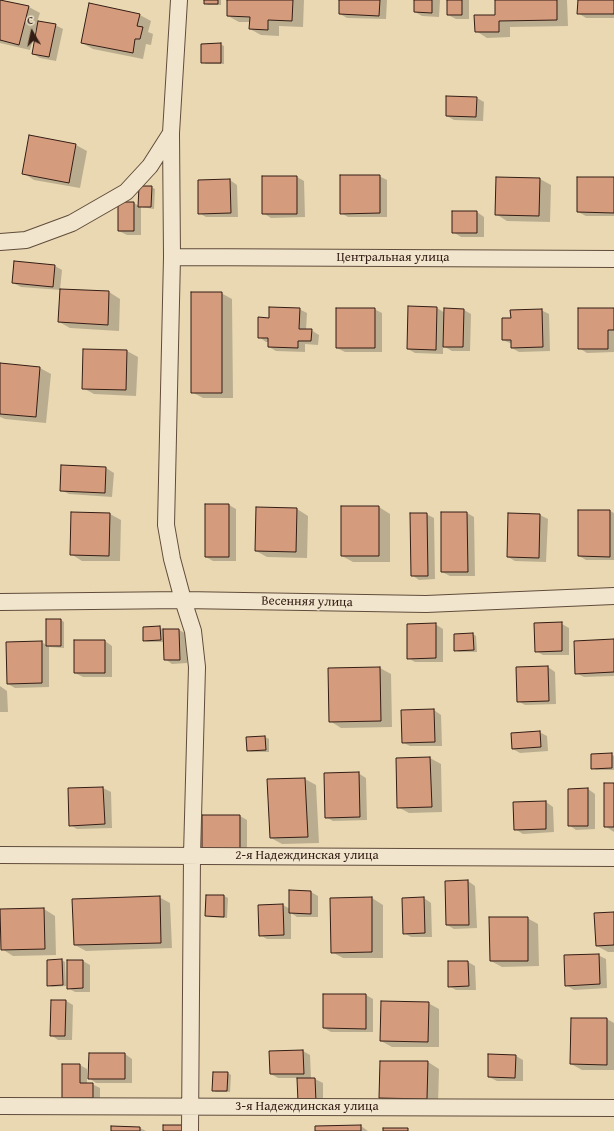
<!DOCTYPE html>
<html>
<head>
<meta charset="utf-8">
<style>
	body { margin:0 }
	#map { position:relative; width:614px; height:1131px; overflow:hidden; background:#e9d8b2; font-family:"Gentium Book Plus",serif }
	canvas { display:block }
	.north { position:absolute; left:12px; top:12px; width:40px; height:40px; -webkit-text-stroke:3px #f1e6cd; paint-order:stroke; rotate:351deg; font-size:11px; font-weight:700; line-height:16px; text-align:center; color:#341d15 }
	.north::after { content:''; display:block; margin:auto; width:14px; height:18px; background:#341d15; clip-path:polygon(50% 0,100% 100%,50% 72%,0 100%) }
</style>
</head>
<body>
<div id="map">
<canvas width="614" height="1131"></canvas>
<div class="north">С</div>
</div>
<script>
const ctx = document.querySelector('canvas').getContext('2d');
ctx.lineJoin = 'round';
function fillPath(path, color) {
  ctx.fillStyle = color;
  ctx.fill(path, 'evenodd');
}
function toPath(rows) {
  const path = new Path2D();
  for (const r of rows) {
    path.moveTo(r[0], r[1]);
    for (let i = 2; i < r.length; i += 2) path.lineTo(r[i], r[i + 1]);
  }
  return path;
}
function stroke(path, color, width, dash) {
  ctx.strokeStyle = color;
  ctx.lineWidth = width;
  ctx.lineCap = dash ? 'butt' : 'round';
  ctx.setLineDash(dash || []);
  ctx.stroke(path);
}
function drawText(font, color, halo, rows, align = 'center') {
  ctx.font = font + ' "Gentium Book Plus",serif';
  ctx.lineWidth = 3.5;
  ctx.setLineDash([]);
  ctx.textBaseline = 'middle';
  ctx.strokeStyle = halo;
  ctx.fillStyle = color;
  for (const [text, x, y, turn = 0] of rows) {
    ctx.save();
    ctx.translate(x, y);
    ctx.rotate((+turn || 0) * Math.PI / 180);
    ctx.textAlign = isNaN(turn) ? turn : align;
    if (halo) ctx.strokeText(text, 0, 0);
    ctx.fillText(text, 0, 0);
    ctx.restore();
  }
}
const shadow = toPath([
	[0,0,29,7,40,13,37,22,55,25,63,29,56,61,40,58,33,54,37,29,36,29,30,50,0,43],
	[205,0,221,0,221,5,208,5,205,3],
	[228,0,304,0,303,27,279,26,279,36,261,35,250,29,250,22,239,22,228,16],
	[340,0,387,0,386,19,347,18,340,14],
	[415,0,440,0,439,17,422,16,415,12],
	[448,0,469,0,469,19,456,19,448,15],
	[496,0,567,0,568,26,510,27,510,37,487,38,476,31,496,16],
	[579,0,614,0,614,18,586,18,578,13],
	[140,15,151,21,148,32,153,34,151,45,146,44,143,59,93,49,82,43],
	[220,44,224,46,224,64,206,64,202,62],
	[477,98,484,102,483,121,454,120,447,116],
	[30,136,76,145,87,151,80,188,34,180,23,173],
	[379,176,387,180,387,217,348,217,341,213],
	[263,177,297,177,304,181,305,217,271,218,263,213],
	[497,178,540,179,551,185,550,222,507,221,496,214],
	[614,178,614,216,586,216,578,212],
	[230,180,237,185,238,217,206,217,199,213],
	[151,187,155,189,154,209,141,207,141,235,127,235,119,231,134,203,139,206],
	[477,212,484,217,484,237,461,237,453,232],
	[15,262,55,266,62,270,60,290,109,292,120,299,119,331,70,328,59,322,61,290,21,287,13,283],
	[221,293,232,299,233,398,203,398,192,392],
	[437,308,445,313,464,310,471,314,470,351,452,351,443,346,443,354,415,353,408,349],
	[299,309,307,313,306,330,311,330,319,335,318,345,305,344,305,352,276,351,269,347,269,342,266,342,259,337,270,319],
	[374,309,382,313,382,352,345,352,337,348],
	[614,309,614,352,587,353,579,348],
	[541,310,549,314,550,351,519,352,512,348,512,344,503,340,512,319],
	[127,351,138,357,136,396,94,394,83,388],
	[0,364,40,368,51,374,46,423,5,419,0,417],
	[62,466,106,468,114,473,112,497,69,494,61,490],
	[229,505,236,509,236,561,213,561,206,557],
	[379,507,390,514,390,562,353,562,342,556],
	[297,509,308,516,307,558,267,557,256,551],
	[579,511,610,511,614,513,614,560,586,560,579,556],
	[467,513,474,517,475,576,450,576,442,572],
	[110,514,121,520,120,561,82,561,71,554],
	[426,514,434,518,435,579,419,580,412,575],
	[509,514,540,515,548,519,546,562,515,561,508,557],
	[61,620,64,622,64,648,49,647,49,687,15,688,8,684,42,642,47,646],
	[435,624,443,629,443,662,415,662,408,658],
	[562,624,569,628,569,655,543,655,536,651],
	[160,627,163,630,179,630,187,634,187,663,172,664,165,659,164,642,148,642,144,641],
	[473,634,476,636,477,652,459,652,455,650],
	[614,640,614,676,584,677,576,673],
	[105,641,112,646,112,677,83,677,75,673],
	[548,667,555,672,556,704,525,705,518,701],
	[380,668,391,674,392,727,341,728,330,721],
	[0,686,7,691,8,712,0,712],
	[434,710,441,715,442,746,410,746,402,742],
	[539,732,547,736,548,751,520,753,513,749],
	[265,737,269,739,269,752,251,752,248,750,247,738],
	[611,754,614,756,614,770,596,770,592,768],
	[430,758,441,764,442,812,409,813,398,807],
	[358,773,366,778,367,820,333,821,326,817],
	[305,779,316,785,319,843,282,844,271,838,268,780],
	[614,784,614,832,605,826],
	[103,788,111,792,112,828,77,829,70,825,69,789],
	[588,789,595,794,595,829,576,830,569,825],
	[546,802,553,807,554,832,523,834,515,829],
	[240,816,247,820,247,852,210,852],
	[468,881,475,886,477,928,454,929,447,925],
	[311,892,318,896,318,917,297,917,291,913,291,939,267,939,260,935,259,906,283,905,290,909],
	[207,896,224,896,228,898,227,918,209,917,206,915],
	[159,897,170,903,172,948,86,951,75,945],
	[372,898,383,905,383,958,343,958,332,952],
	[424,898,431,903,432,937,411,937,404,933],
	[44,909,55,916,56,955,13,956,2,949],
	[614,913,614,952,608,952,597,946],
	[527,918,538,924,539,966,502,967,491,961],
	[598,955,606,959,607,988,574,990,566,985],
	[62,960,65,962,66,986,52,987,48,985],
	[83,961,90,965,90,992,75,992,68,988],
	[468,962,475,966,476,990,456,990,449,986],
	[366,995,373,999,373,1032,331,1032,324,1028],
	[52,1001,66,1001,73,1005,72,1040,58,1040,51,1035],
	[428,1003,439,1009,439,1047,392,1047,381,1041],
	[572,1019,607,1019,614,1023,614,1070,582,1070,571,1064],
	[303,1051,310,1055,311,1079,315,1079,323,1083,323,1105,299,1102,298,1078,278,1078,271,1074],
	[125,1054,132,1059,132,1083,96,1083,89,1078],
	[516,1056,523,1060,523,1081,497,1081,489,1077],
	[381,1062,428,1062,439,1069,438,1104,391,1104,380,1097],
	[80,1065,87,1069,87,1084,92,1084,100,1088,100,1102,70,1102,63,1097],
	[228,1073,231,1075,230,1092,216,1092,213,1090],
	[361,1126,368,1131,316,1131],
	[140,1128,146,1131,112,1131]
]);
const building = toPath([
	[0,0,29,6,19,45,0,40,0,0],
	[204,0,218,0,218,4,204,4,204,0],
	[227,0,293,0,292,21,268,20,268,30,249,29,250,17,227,16,227,0],
	[339,0,380,0,379,16,339,14,339,0],
	[414,0,432,0,432,13,414,12,414,0],
	[447,0,462,0,462,15,447,15,447,0],
	[495,0,557,0,557,20,499,21,499,32,475,32,474,15,495,15,495,0],
	[578,0,614,0,614,14,577,14,578,0],
	[89,3,140,14,137,26,143,27,140,39,135,39,133,53,81,43,89,3],
	[38,21,56,24,49,57,32,54,38,21],
	[221,43,221,63,201,63,201,44,221,43],
	[446,96,477,97,476,117,446,116,446,96],
	[29,135,76,144,69,183,22,174,29,135],
	[340,175,380,175,380,213,340,214,340,175],
	[262,176,297,176,297,214,262,214,262,176],
	[496,177,540,178,539,216,495,215,496,177],
	[577,177,614,177,614,213,577,212,577,177],
	[230,179,231,213,198,214,198,180,230,179],
	[139,186,152,186,151,207,138,207,139,186],
	[118,202,134,202,134,231,118,231,118,202],
	[452,211,477,211,477,233,452,233,452,211],
	[14,261,55,265,53,287,12,283,14,261],
	[60,289,109,291,108,325,58,322,60,289],
	[191,292,222,292,222,393,191,393,191,292],
	[408,306,437,307,436,350,407,349,408,306],
	[269,307,300,308,299,329,312,329,311,341,298,341,298,348,268,347,268,338,258,338,258,317,269,318,269,307],
	[336,308,375,308,375,348,336,348,336,308],
	[444,308,464,309,463,347,443,347,444,308],
	[578,308,614,308,614,330,608,330,608,349,578,349,578,308],
	[542,309,543,347,511,348,511,340,502,340,502,318,511,318,510,310,542,309],
	[83,349,127,350,126,390,82,389,83,349],
	[0,363,40,367,36,417,0,414,0,363],
	[61,465,106,467,105,493,60,491,61,465],
	[205,504,229,504,229,557,205,557,205,504],
	[341,506,379,506,379,556,341,556,341,506],
	[256,507,297,508,296,552,255,551,256,507],
	[578,510,610,510,610,557,578,556,578,510],
	[71,512,110,513,109,556,70,555,71,512],
	[441,512,467,512,468,572,441,572,441,512],
	[410,513,427,513,428,576,411,576,410,513],
	[508,513,540,514,539,558,507,557,508,513],
	[46,619,61,619,61,646,46,646,46,619],
	[562,622,562,651,535,652,534,623,562,622],
	[436,623,436,658,407,659,407,624,436,623],
	[160,626,161,640,143,641,143,627,160,626],
	[163,629,179,629,180,660,164,660,163,629],
	[473,633,474,650,454,651,454,634,473,633],
	[614,639,614,672,575,674,574,641,614,639],
	[74,640,105,640,105,673,74,673,74,640],
	[42,641,42,683,7,684,6,642,42,641],
	[548,666,549,701,517,702,516,667,548,666],
	[380,667,381,721,329,722,328,668,380,667],
	[434,709,435,742,402,743,401,710,434,709],
	[540,731,541,747,512,749,511,733,540,731],
	[265,736,266,750,247,751,246,737,265,736],
	[612,753,612,768,591,769,591,754,612,753],
	[430,757,432,807,397,808,396,758,430,757],
	[359,772,360,817,325,818,324,773,359,772],
	[305,778,308,837,270,838,267,779,305,778],
	[604,783,614,783,614,827,604,827,604,783],
	[103,787,105,824,69,826,68,788,103,787],
	[588,788,588,826,568,826,568,789,588,788],
	[546,801,546,829,514,830,513,802,546,801],
	[202,815,240,815,240,849,202,849,202,815],
	[468,880,469,925,446,925,445,881,468,880],
	[289,890,311,891,311,914,289,913,289,890],
	[206,895,224,895,224,917,205,916,206,895],
	[160,896,161,943,74,945,72,899,160,896],
	[372,897,372,952,331,953,330,898,372,897],
	[424,897,425,933,403,934,402,898,424,897],
	[283,904,284,935,259,936,258,905,283,904],
	[44,908,45,949,1,950,0,909,44,908],
	[614,912,614,945,596,946,594,913,614,912],
	[489,917,528,917,528,961,490,961,489,917],
	[599,954,600,984,565,986,564,955,599,954],
	[62,959,63,985,47,986,47,960,62,959],
	[67,960,83,960,83,988,67,989,67,960],
	[448,961,468,961,469,986,448,987,448,961],
	[323,994,366,994,366,1029,323,1028,323,994],
	[51,1000,66,1000,65,1036,50,1036,51,1000],
	[381,1001,429,1002,428,1042,380,1041,381,1001],
	[571,1018,607,1018,607,1065,570,1064,571,1018],
	[303,1050,304,1074,270,1074,269,1051,303,1050],
	[89,1053,125,1053,125,1079,88,1079,89,1053],
	[488,1054,516,1055,515,1078,488,1077,488,1054],
	[380,1061,428,1061,427,1099,379,1098,380,1061],
	[62,1064,80,1064,80,1083,93,1083,93,1098,62,1098,62,1064],
	[213,1072,228,1072,227,1091,212,1091,213,1072],
	[297,1078,315,1078,316,1102,298,1102,297,1078],
	[163,1125,183,1125,183,1131,163,1131,163,1125],
	[361,1125,361,1131,315,1131,315,1126,361,1125],
	[111,1126,140,1127,140,1131,111,1131,111,1126],
	[383,1128,408,1128,408,1131,383,1131,383,1128]
]);
const minor = toPath([
	[179,0,171,133,172,257,166,525,172,559,183,600,193,631,197,667,192,855,190,1131],
	[0,242,26,240,72,223,126,192,150,166,171,133],
	[172,257,614,259],
	[0,602,183,600,426,604,614,596],
	[0,855,614,858],
	[0,1106,614,1108]
]);
const streetNames = [
	["Центральная улица",393,258],
	["Весенняя улица",307,602,1],
	["2-я Надеждинская улица",307,856],
	["3-я Надеждинская улица",307,1107]
];
fillPath(shadow, '#0003');
fillPath(building, '#d59b7d');
stroke(building, '#341d15', 1);
stroke(minor, '#614c3c', 18);
stroke(minor, '#f1e6cd', 16);
drawText('13px', '#341d15', '#f1e6cd', streetNames);
</script>
</body>
</html>
